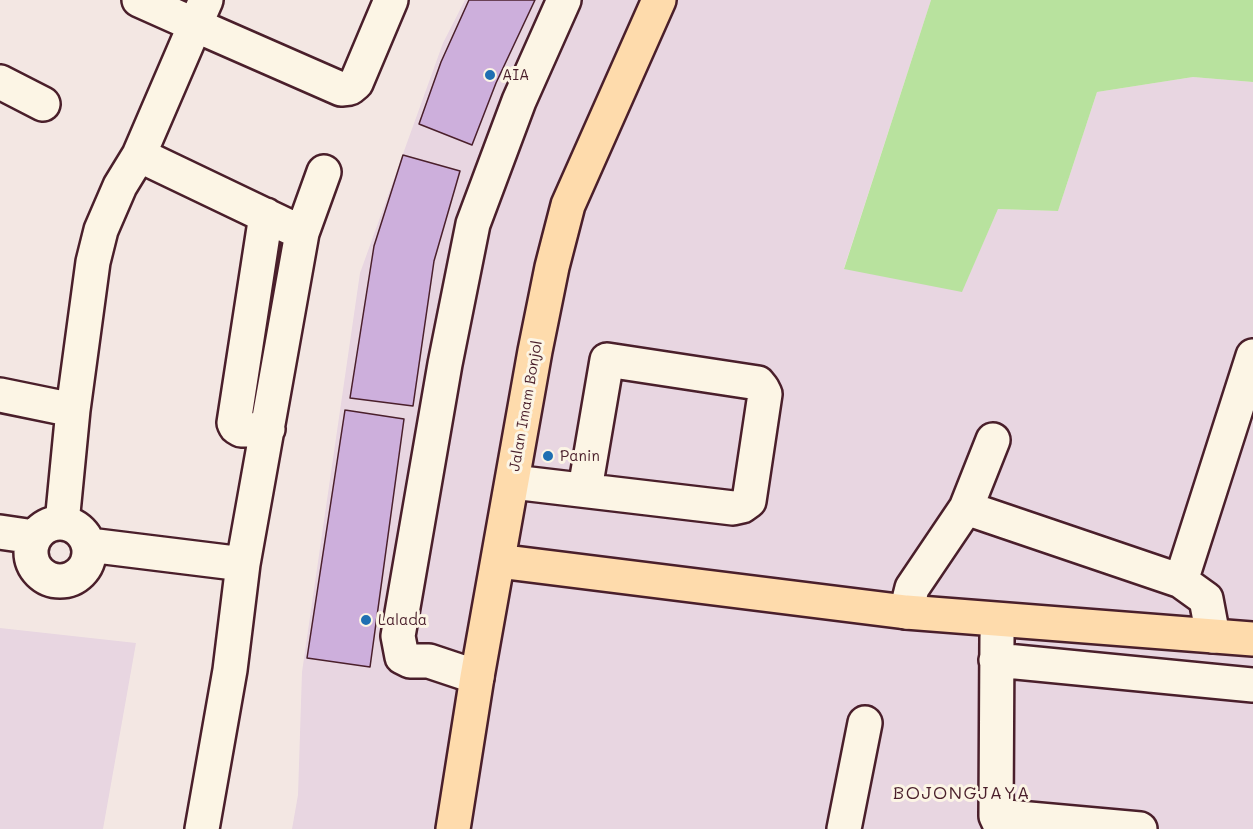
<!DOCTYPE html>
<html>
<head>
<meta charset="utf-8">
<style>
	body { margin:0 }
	canvas { display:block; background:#f3e7e3 }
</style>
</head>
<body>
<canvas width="1253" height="829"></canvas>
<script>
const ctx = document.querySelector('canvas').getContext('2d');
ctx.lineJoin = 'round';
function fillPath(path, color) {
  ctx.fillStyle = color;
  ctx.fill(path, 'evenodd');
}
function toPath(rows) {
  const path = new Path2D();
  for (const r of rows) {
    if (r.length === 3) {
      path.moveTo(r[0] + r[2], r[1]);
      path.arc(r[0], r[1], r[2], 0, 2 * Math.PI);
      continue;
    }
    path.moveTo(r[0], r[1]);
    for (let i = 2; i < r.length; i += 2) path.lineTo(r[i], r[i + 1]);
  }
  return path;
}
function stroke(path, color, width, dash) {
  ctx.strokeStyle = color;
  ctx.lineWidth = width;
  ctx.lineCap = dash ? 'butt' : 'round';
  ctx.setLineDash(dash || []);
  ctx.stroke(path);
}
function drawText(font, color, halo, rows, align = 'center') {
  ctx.font = font + ' Mali,sans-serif';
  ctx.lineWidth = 6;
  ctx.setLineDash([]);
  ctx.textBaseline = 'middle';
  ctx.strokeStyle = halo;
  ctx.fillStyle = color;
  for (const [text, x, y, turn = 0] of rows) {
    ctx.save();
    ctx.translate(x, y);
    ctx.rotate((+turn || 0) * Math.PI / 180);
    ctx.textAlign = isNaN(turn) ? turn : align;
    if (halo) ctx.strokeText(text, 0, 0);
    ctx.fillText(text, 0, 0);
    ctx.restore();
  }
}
const built = toPath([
	[465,0,931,0,844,268,962,291,998,209,1058,211,1097,92,1193,77,1253,82,1253,829,292,829,298,795,302,672,360,273,443,43],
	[0,628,136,643,103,829,0,829]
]);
const green = toPath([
	[931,0,1253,0,1253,82,1193,77,1097,92,1058,211,998,209,962,292,844,269]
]);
const building = toPath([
	[469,0,535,0,496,83,472,145,419,124,441,62,469,0],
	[403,155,460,171,434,261,413,406,350,398,374,246,403,155],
	[345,410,404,419,370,667,307,658,345,410]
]);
const minor = toPath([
	[139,0,195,25,206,0],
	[0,82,43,104],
	[139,155,302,233,324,172],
	[266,215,234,423,236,427,241,430,268,429],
	[0,395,73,410],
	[513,482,733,508,742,506,749,501,765,394,762,388,758,383,607,360,585,489],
	[966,508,993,440],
	[60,552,29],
	[62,523,73,410,93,262,101,230,120,186,139,155,195,25,341,89,350,88,356,83,391,0],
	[0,532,34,537],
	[89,545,243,564],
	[906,612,912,588,966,508,1181,581],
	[1213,636,1206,599,1181,581,1253,356],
	[997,637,996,816,1002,829],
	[996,660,1253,685],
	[477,677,429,661,410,661,402,657,398,636,445,364,473,224,519,101,564,0],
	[996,816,1140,829],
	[202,829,230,670,243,564,302,233],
	[844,829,865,723]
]);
const major = toPath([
	[498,561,906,612,1253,639],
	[453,829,477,677,535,351,552,267,568,205,659,0]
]);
const markers = [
	[490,75,6,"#1f6fb2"],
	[548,456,6,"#1f6fb2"],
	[366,620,6,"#1f6fb2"]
];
const poiNames = [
	["AIA",502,75],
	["Panin",560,456],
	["Lalada",378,620]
];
const streetNames = [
	["Jalan Imam Bonjol",526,406,-80]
];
const quarterNames = [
	["BOJONGJAYA",962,793]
];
fillPath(built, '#e8d6e1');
fillPath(green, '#b8e29e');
fillPath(building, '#cdafdc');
stroke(building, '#4a1f2b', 1.5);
stroke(minor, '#4a1f2b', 38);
stroke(major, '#4a1f2b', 38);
stroke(minor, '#fcf5e5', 33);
stroke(major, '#fedbac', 33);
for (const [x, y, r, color] of markers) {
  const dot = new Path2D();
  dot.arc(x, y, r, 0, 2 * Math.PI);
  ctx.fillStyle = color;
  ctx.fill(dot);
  stroke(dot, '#fcf5e5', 2);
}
drawText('15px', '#4a1f2b', '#fcf5e5', poiNames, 'left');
drawText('15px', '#4a1f2b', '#fcf5e5', streetNames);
ctx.letterSpacing = '1.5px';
drawText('18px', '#4a1f2b', '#fcf5e5', quarterNames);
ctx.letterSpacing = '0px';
</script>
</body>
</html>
